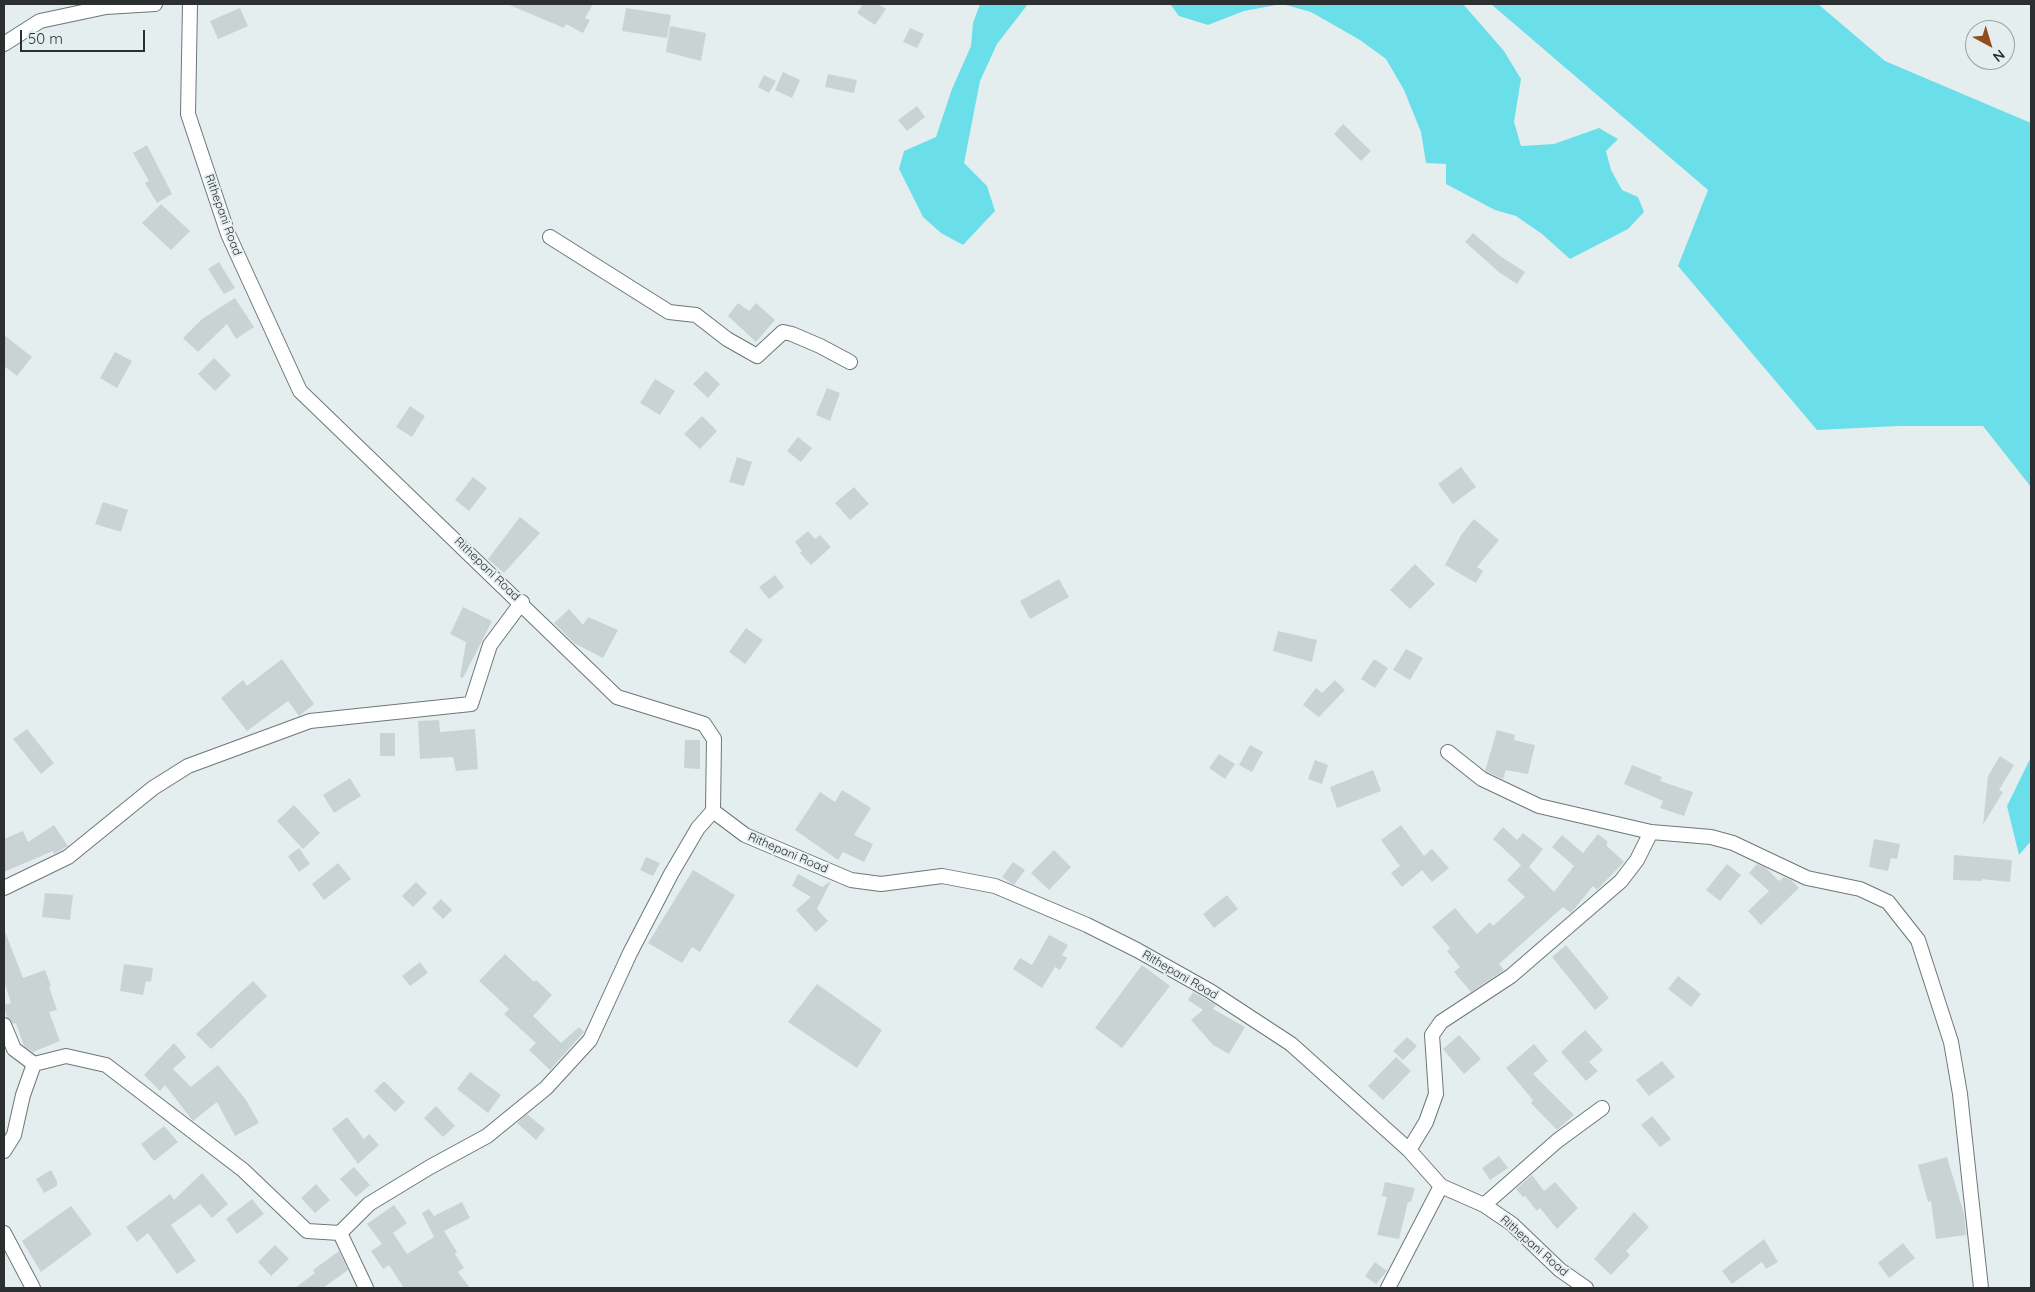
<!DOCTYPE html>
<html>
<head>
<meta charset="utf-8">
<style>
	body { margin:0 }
	#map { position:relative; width:2035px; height:1292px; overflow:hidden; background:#e5eeef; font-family:Quicksand,sans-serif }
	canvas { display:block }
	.frame { position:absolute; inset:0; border:5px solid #2b2f2f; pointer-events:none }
	.north { position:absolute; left:1965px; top:20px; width:50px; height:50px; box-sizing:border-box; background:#e5eeef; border:1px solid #9ba2a2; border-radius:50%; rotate:141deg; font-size:14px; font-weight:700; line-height:20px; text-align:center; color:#2b2f2f }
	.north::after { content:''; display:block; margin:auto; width:18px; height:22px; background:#904d1d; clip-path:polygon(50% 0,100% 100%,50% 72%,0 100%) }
	.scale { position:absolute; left:20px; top:30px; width:125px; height:22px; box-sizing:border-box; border:2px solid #2b2f2f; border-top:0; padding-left:6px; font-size:15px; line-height:18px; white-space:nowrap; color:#2b2f2f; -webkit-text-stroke:4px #e5eeef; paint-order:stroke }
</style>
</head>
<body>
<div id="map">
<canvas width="2035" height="1292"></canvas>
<div class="frame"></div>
<div class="north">N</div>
<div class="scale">50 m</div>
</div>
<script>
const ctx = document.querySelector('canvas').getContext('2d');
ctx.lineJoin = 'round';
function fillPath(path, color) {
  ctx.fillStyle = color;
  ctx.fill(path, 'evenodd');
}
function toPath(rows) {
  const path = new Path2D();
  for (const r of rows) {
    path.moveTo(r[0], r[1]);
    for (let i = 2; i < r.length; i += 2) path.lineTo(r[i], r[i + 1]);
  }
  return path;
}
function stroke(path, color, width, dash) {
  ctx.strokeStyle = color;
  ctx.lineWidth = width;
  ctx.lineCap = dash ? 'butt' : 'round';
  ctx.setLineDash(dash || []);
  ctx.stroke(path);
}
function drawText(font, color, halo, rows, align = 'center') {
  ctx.font = font + ' Quicksand,sans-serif';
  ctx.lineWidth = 4;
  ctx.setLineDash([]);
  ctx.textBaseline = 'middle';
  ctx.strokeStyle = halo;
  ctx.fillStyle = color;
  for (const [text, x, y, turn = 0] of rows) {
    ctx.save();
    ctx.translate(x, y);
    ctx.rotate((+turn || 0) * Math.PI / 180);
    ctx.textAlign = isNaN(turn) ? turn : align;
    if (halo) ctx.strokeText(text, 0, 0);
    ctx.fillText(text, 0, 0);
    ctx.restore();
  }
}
const green = toPath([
	[980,4,1028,4,997,44,980,81,964,163,987,186,995,211,963,245,941,233,923,217,899,169,904,151,936,137,952,89,971,46,973,23],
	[1170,4,1463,4,1504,51,1521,79,1514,122,1521,146,1554,144,1599,128,1618,139,1606,151,1611,170,1622,190,1638,197,1644,212,1628,229,1570,259,1542,234,1516,216,1495,210,1446,184,1446,164,1426,163,1421,132,1404,90,1386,59,1360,40,1311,12,1282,4,1244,11,1208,25,1179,16],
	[1491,4,1818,4,1885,61,2031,123,2031,487,1983,426,1898,426,1817,430,1678,266,1708,190],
	[2031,757,2031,841,2019,855,2007,806]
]);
const building = toPath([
	[507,4,593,4,585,18,590,20,583,33,566,24,564,28],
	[863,4,878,4,886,9,875,25,857,13],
	[240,8,248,26,218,39,210,21],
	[626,8,671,15,667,38,622,31],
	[670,26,706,33,701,61,666,52],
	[910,28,924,34,917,48,903,42],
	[783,72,800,80,792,98,775,90],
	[828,74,857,80,854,93,825,87],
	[764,75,776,81,769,93,758,87],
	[917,106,925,117,907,131,898,120],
	[1343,124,1371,151,1361,161,1334,134],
	[147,145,172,194,157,203,145,183,149,181,133,153],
	[161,204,190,231,171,250,142,223],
	[1473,233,1500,256,1525,272,1517,284,1500,273,1465,242],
	[219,262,235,288,224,294,208,269],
	[235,298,254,327,236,339,227,324,198,352,183,338,202,319],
	[738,303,749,311,756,303,775,320,756,342,728,316],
	[4,335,32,357,17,376,4,366],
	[115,352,132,361,117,388,100,378],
	[214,358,231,375,215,391,198,374],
	[706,371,720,384,708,398,693,384],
	[655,379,675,391,660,415,640,403],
	[827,388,840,393,830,421,816,415],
	[410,406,425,416,412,437,396,427],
	[702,416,717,431,700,449,684,434],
	[798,437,812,448,801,462,787,451],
	[737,457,752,462,744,486,729,482],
	[1461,467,1476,487,1453,504,1438,484],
	[473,477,487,488,469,511,455,500],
	[854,487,869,504,850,520,835,503],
	[103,502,128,510,121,532,95,524],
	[520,517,540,533,504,573,488,559],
	[1474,519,1499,540,1477,567,1483,571,1476,583,1445,565,1461,535],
	[808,531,815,539,820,535,831,547,811,565,800,553,802,551,795,542],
	[1415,564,1435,584,1410,609,1390,590],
	[775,575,784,587,769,599,759,587],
	[1059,579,1069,597,1030,619,1020,601],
	[463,607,492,621,463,678,460,677,466,642,450,634],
	[569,609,583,625,588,617,618,630,603,658,574,643,554,623],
	[746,628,763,640,745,664,729,652],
	[1278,631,1317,640,1312,662,1273,651],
	[1406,649,1423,658,1410,680,1393,670],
	[282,659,314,704,299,716,288,701,247,731,221,698,243,680,247,686],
	[1374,659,1388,668,1375,688,1361,679],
	[1335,680,1345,690,1319,717,1303,705,1316,688,1322,693],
	[439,720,440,732,475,729,478,769,456,771,453,757,420,759,418,721],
	[27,729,54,763,41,774,13,739],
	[1497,730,1515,735,1514,740,1535,745,1528,774,1506,770,1503,779,1485,771],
	[380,733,395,733,395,756,380,756],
	[685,740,700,740,700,769,684,768],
	[1250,745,1263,752,1252,772,1239,765],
	[1219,754,1235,764,1225,779,1209,768],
	[2000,756,2014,765,1999,790,2003,792,1983,825,1988,776],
	[1315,760,1328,765,1322,784,1308,779],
	[1632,765,1662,777,1660,781,1693,792,1684,816,1660,808,1663,801,1624,784],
	[1373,770,1381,791,1337,808,1330,787],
	[350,778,361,796,334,813,323,795],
	[842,790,871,808,854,835,873,844,864,862,843,852,838,860,795,830,820,792,835,802],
	[294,805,320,833,303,849,277,821],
	[54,825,68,846,54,854,53,851,4,872,4,839,23,831,28,842],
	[1401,825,1424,856,1432,849,1449,868,1432,882,1422,870,1402,887,1391,873,1400,866,1381,840],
	[1503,827,1517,840,1523,833,1543,849,1529,867,1554,892,1574,866,1552,847,1562,835,1583,853,1598,834,1608,842,1606,845,1624,862,1597,890,1593,886,1571,913,1563,907,1499,964,1504,970,1471,992,1454,972,1460,967,1447,951,1450,948,1432,927,1455,908,1477,934,1490,922,1493,926,1525,897,1507,880,1521,865,1493,839],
	[1874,839,1900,844,1897,859,1891,858,1888,871,1869,867],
	[299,848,310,864,299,872,288,856],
	[1054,850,1071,867,1049,890,1031,873],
	[1954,855,2012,860,2010,882,1982,879,1982,881,1953,880],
	[646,857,660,863,653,876,640,870],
	[1013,862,1025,870,1014,885,1002,877],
	[338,863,351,879,324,900,312,884],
	[1727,864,1741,875,1720,901,1706,890],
	[1757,864,1766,868,1779,881,1784,877,1791,880,1799,888,1761,925,1748,911,1769,891,1749,873],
	[693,870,735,895,700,952,692,947,682,963,648,943],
	[798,874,822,887,831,881,817,909,828,921,816,932,796,910,811,897,792,886],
	[416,882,427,893,413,907,402,896],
	[45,893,73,895,70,920,42,917],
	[1227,895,1238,909,1214,928,1203,914],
	[441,899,452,910,443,919,432,908],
	[4,929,23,978,45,970,51,986,49,987,57,1010,49,1012,60,1041,33,1052,24,1046,16,1023,13,1024,7,1017,4,1007,4,1005,11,1003,4,981],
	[1049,935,1068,945,1062,955,1067,958,1060,970,1055,967,1042,988,1013,969,1020,958,1032,965],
	[1566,945,1609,998,1595,1010,1552,957],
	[505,954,534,982,536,980,552,995,533,1016,561,1043,579,1027,584,1032,550,1070,529,1050,536,1043,504,1014,509,1009,479,981],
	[420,962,428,973,410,986,402,976],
	[124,964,153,968,151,982,146,981,143,995,120,991],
	[1142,965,1170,986,1122,1048,1095,1028],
	[1678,976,1701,994,1691,1007,1668,989],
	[253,981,267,996,211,1049,196,1034],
	[817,984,882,1030,857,1068,788,1022],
	[1193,992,1216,1005,1213,1009,1245,1027,1229,1054,1213,1045,1191,1020,1203,1010,1188,1000],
	[1585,1030,1603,1050,1589,1062,1598,1071,1586,1081,1561,1052],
	[1459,1035,1481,1059,1464,1074,1443,1049],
	[1407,1037,1417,1046,1403,1060,1393,1051],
	[174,1043,186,1057,173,1069,191,1087,218,1065,246,1100,259,1123,235,1136,217,1102,193,1121,165,1085,160,1091,144,1075],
	[1534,1044,1548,1061,1533,1074,1574,1115,1557,1130,1531,1103,1533,1100,1506,1068],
	[1396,1057,1411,1071,1383,1100,1368,1086],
	[1662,1061,1675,1077,1649,1096,1636,1080],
	[470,1072,501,1095,488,1113,457,1089],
	[384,1081,405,1102,395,1112,374,1091],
	[436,1106,455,1126,443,1137,424,1118],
	[527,1114,545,1129,536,1140,517,1123],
	[1652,1116,1671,1139,1660,1147,1641,1125],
	[347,1117,364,1139,369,1134,379,1145,358,1164,332,1129],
	[164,1126,178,1142,154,1161,141,1144],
	[1499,1156,1508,1168,1490,1180,1482,1168],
	[1947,1157,1964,1214,1966,1235,1936,1239,1931,1201,1928,1202,1918,1165],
	[354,1167,370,1185,356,1197,340,1179],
	[51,1170,57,1181,57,1186,44,1193,36,1179],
	[202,1173,228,1204,212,1218,200,1204,171,1225,196,1261,177,1274,148,1233,137,1242,126,1227,170,1194,174,1200],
	[1532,1175,1544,1191,1555,1182,1578,1208,1557,1229,1540,1208,1537,1211,1525,1196,1523,1197,1516,1189],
	[1385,1182,1415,1188,1411,1202,1408,1202,1399,1239,1377,1235,1387,1197,1382,1196],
	[316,1184,330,1200,315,1213,301,1198],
	[252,1199,264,1214,237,1234,226,1219],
	[462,1202,470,1218,444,1231,457,1252,455,1254,464,1268,458,1272,470,1288,404,1288,389,1265,383,1269,371,1251,382,1244,367,1224,394,1205,407,1223,393,1233,407,1254,434,1237,422,1213,429,1209,434,1216],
	[71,1206,92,1234,41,1272,22,1241],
	[1634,1212,1649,1227,1626,1251,1630,1255,1611,1275,1594,1259],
	[1764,1239,1778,1262,1766,1269,1762,1262,1732,1284,1722,1271],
	[1903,1243,1915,1258,1889,1278,1878,1263],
	[275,1245,289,1259,271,1276,258,1262],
	[339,1251,348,1270,323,1288,295,1288,315,1273,313,1270],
	[1375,1262,1387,1271,1376,1284,1365,1276]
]);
const minor = toPath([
	[190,4,188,114,228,234,300,391,617,697,704,724,714,739,713,811,745,835,851,880,881,884,942,876,995,886,1087,925,1137,950,1210,991,1291,1044,1409,1150,1441,1186,1484,1205,1512,1224,1560,1270,1586,1288],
	[4,44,40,21,106,7,155,4],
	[550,237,669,312,696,315,727,339,757,356,783,332,792,334,820,346,850,362],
	[1448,752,1482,779,1539,806,1651,832,1711,837,1733,843,1807,878,1860,889,1888,902,1918,940,1951,1042,1960,1094,1981,1288],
	[4,888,68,857,153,788,188,766,310,721,471,704,490,645,522,602],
	[4,1025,14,1049,34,1064,66,1056,106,1065,243,1170,307,1231,340,1233,369,1204,430,1167,487,1136,546,1088,590,1040,630,953,671,874,698,828,713,811],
	[1409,1150,1426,1122,1436,1094,1432,1035,1441,1022,1511,976,1621,881,1637,860,1651,832],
	[4,1151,14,1135,23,1095,34,1064],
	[1484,1205,1557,1141,1602,1108],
	[4,1233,33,1288],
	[340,1233,366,1288],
	[1388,1288,1441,1186]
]);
const streetNames = [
	["Rithepani Road",223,215,70],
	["Rithepani Road",487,569,44],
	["Rithepani Road",788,853,23],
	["Rithepani Road",1180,975,30],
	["Rithepani Road",1534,1246,41]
];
fillPath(green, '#6adfe9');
fillPath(building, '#cad3d4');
stroke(minor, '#6e7777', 16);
stroke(minor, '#fff', 14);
drawText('12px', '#2b2f2f', '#e5eeef', streetNames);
</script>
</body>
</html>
